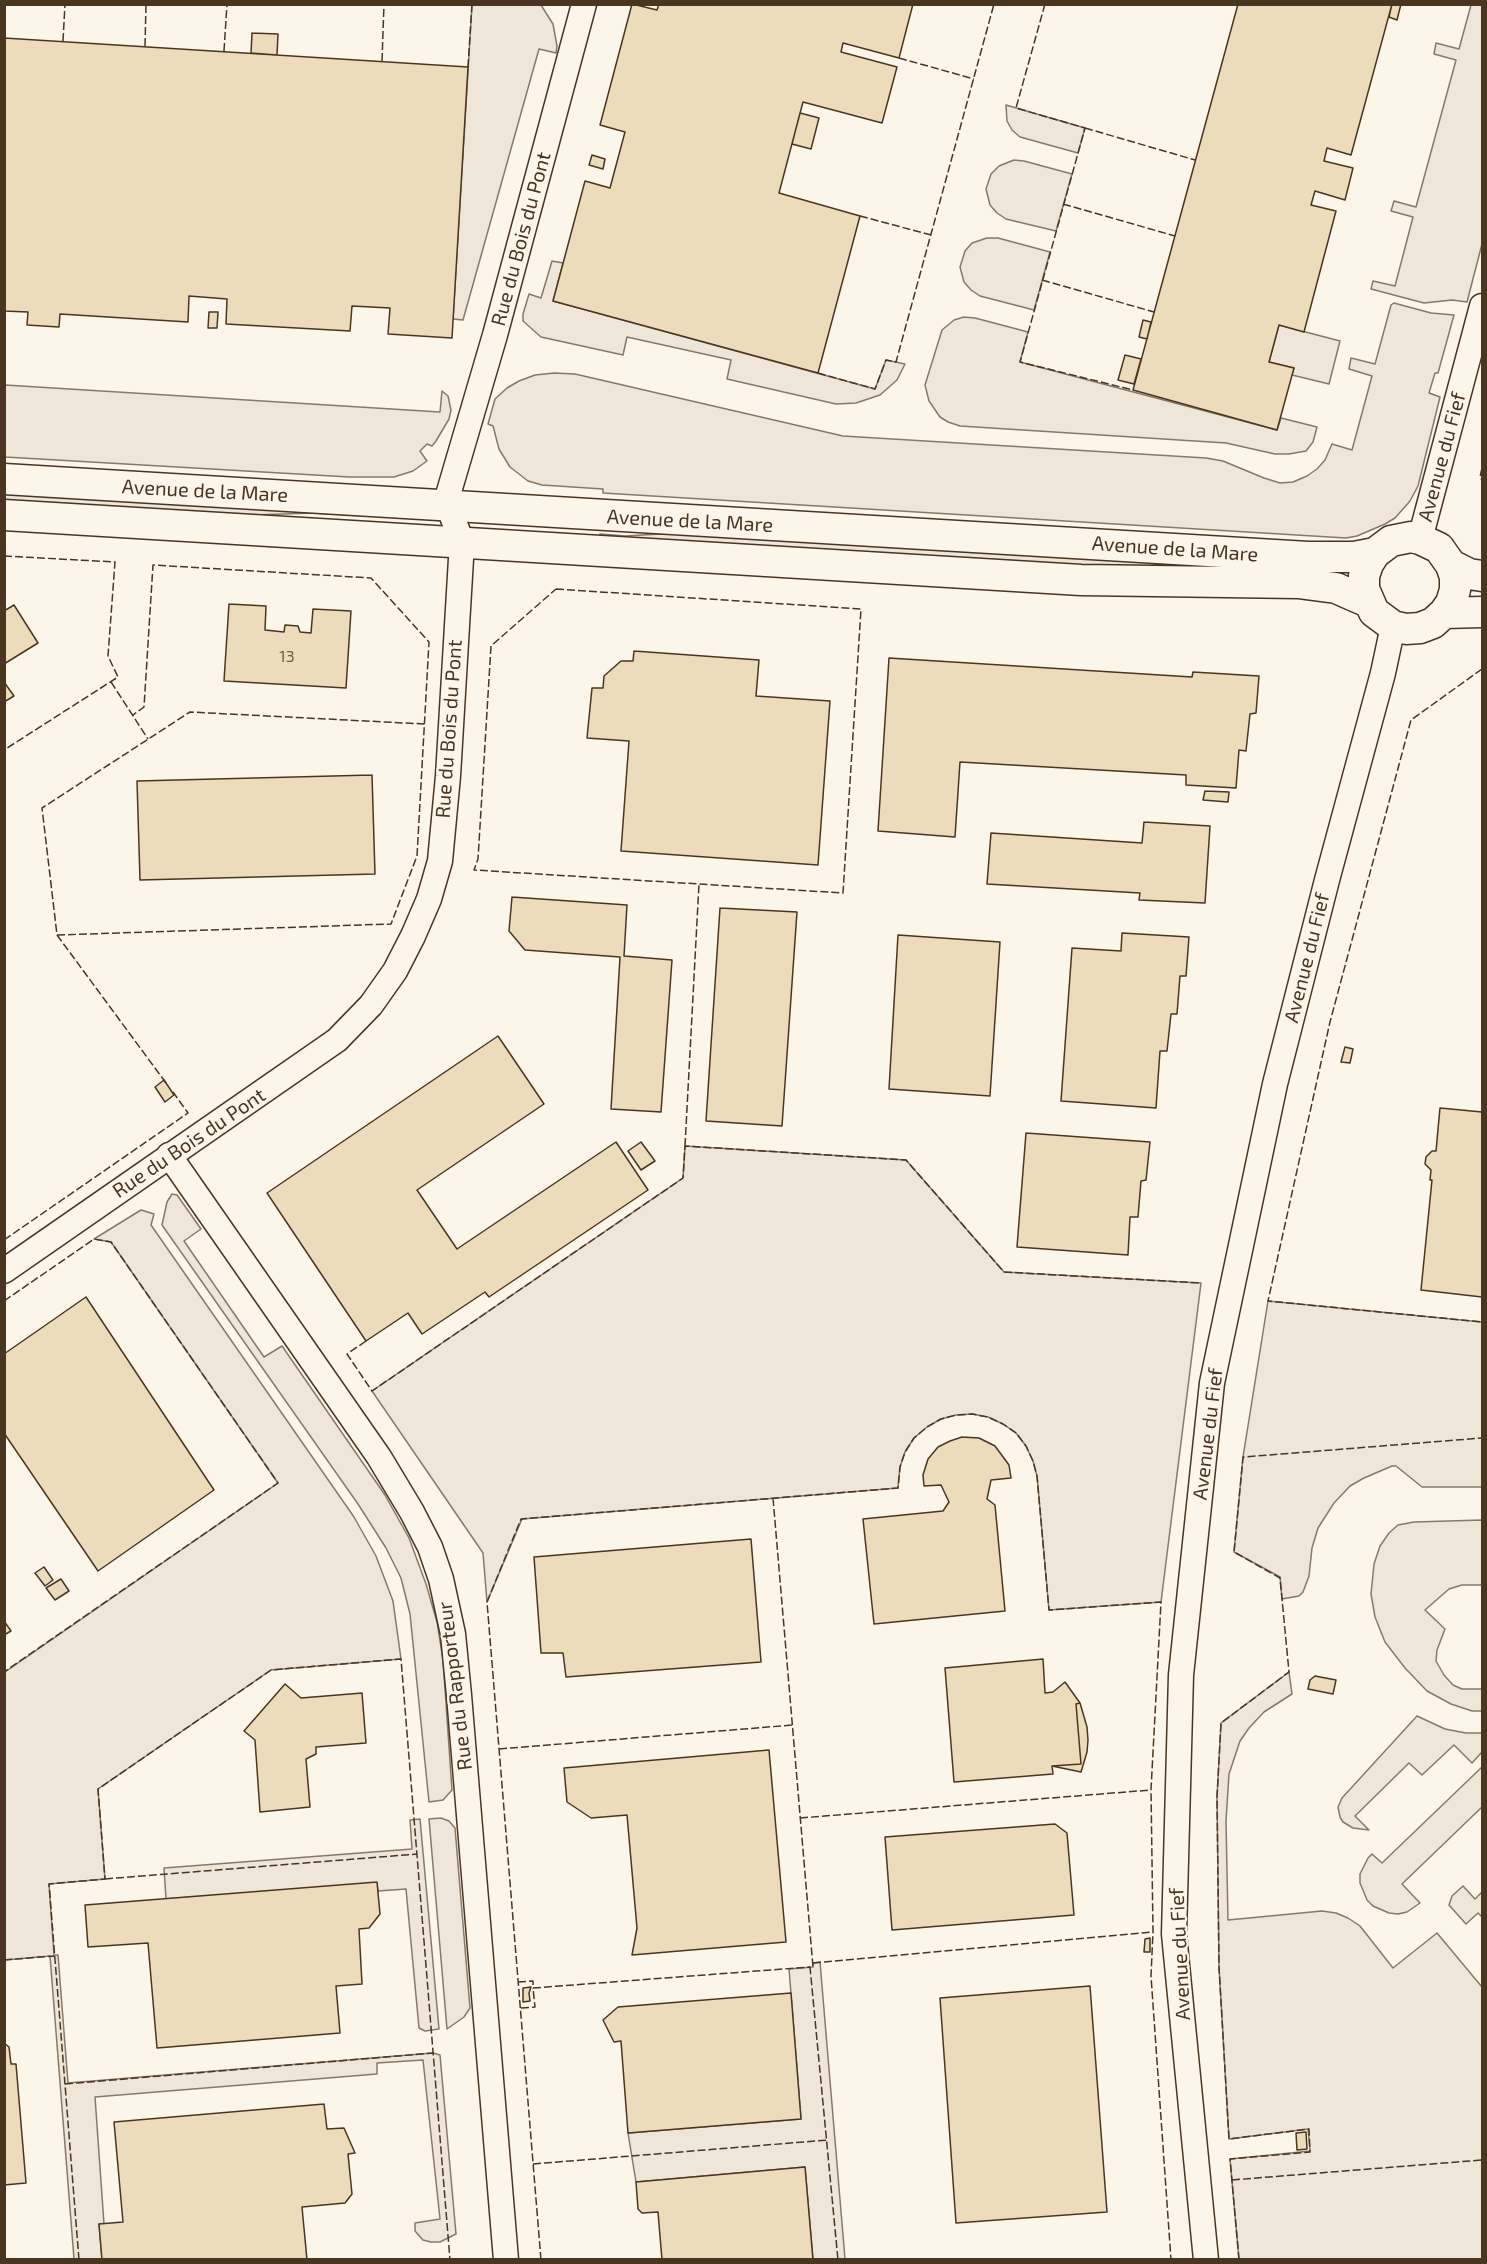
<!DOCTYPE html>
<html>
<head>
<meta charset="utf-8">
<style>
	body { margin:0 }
	#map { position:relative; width:1487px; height:2264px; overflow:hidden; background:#fbf6e9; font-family:"Exo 2",sans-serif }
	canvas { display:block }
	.frame { position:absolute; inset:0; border:6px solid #4a3520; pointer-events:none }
</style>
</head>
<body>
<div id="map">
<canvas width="1487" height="2264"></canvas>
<div class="frame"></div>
</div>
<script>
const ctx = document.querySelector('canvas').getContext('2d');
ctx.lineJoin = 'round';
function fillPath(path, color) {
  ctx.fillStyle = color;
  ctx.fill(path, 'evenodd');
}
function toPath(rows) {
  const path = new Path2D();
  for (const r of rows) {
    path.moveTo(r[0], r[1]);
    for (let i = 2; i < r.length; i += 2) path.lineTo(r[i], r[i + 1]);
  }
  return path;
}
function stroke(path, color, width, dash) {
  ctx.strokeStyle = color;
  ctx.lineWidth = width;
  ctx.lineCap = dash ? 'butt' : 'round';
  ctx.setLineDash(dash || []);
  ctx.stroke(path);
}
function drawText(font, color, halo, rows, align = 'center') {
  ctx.font = font + ' "Exo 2",sans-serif';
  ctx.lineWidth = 4.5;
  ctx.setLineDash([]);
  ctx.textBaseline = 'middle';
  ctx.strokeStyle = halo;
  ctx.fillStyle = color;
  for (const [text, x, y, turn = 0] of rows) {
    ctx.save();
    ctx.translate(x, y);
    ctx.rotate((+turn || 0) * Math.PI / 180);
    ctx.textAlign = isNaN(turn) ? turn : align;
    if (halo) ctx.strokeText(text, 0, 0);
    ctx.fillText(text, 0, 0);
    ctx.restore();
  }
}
const green = toPath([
	[472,5,541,5,553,24,557,46,556,53,539,49,463,320,453,319,472,5],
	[1471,5,1482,5,1482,244,1467,302,1452,300,1424,303,1371,289,1373,281,1395,286,1413,217,1391,211,1394,201,1416,207,1456,60,1434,54,1436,43,1459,49,1471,5],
	[1006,105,1085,128,1078,153,1020,137,1012,130,1007,121,1006,105],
	[1014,160,1024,161,1072,174,1056,231,1006,219,997,213,990,205,986,189,991,174,999,166,1014,160],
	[987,238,998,238,1050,252,1034,310,980,296,971,290,964,282,960,267,965,251,972,243,987,238],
	[552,261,563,263,553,301,875,389,886,360,905,364,897,380,880,395,856,403,836,404,727,379,731,360,627,337,623,355,541,337,523,321,523,314,529,294,541,298,552,261],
	[1394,303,1431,313,1454,315,1438,373,1435,373,1429,393,1440,397,1418,486,1410,501,1395,518,1385,524,1357,536,1346,538,603,493,603,489,542,485,528,481,510,467,499,449,493,426,488,424,495,399,507,388,519,381,535,375,554,373,575,374,843,436,1206,458,1223,461,1264,478,1280,483,1293,482,1307,476,1317,469,1325,460,1332,444,1352,450,1372,376,1349,369,1351,358,1375,364,1391,305,1394,303],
	[964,317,975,318,1028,332,1020,362,1277,430,1281,418,1317,427,1313,442,1306,451,1289,454,1275,454,1226,443,960,426,948,422,940,417,929,401,925,385,942,330,954,320,964,317],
	[1279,325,1340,341,1329,384,1292,375,1294,368,1269,362,1279,325],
	[5,385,440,412,442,391,448,396,451,410,449,419,436,441,432,446,427,444,420,451,427,461,413,471,394,477,349,477,5,457,5,385],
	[4,486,421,519,313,513,194,517,5,505,4,486],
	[728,530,1315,566,1194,573,599,542,600,534,625,536,728,530],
	[685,1146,906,1160,1004,1272,1201,1283,1161,1602,1049,1610,1037,1476,1033,1461,1026,1446,1016,1433,1003,1424,988,1417,972,1414,956,1415,941,1419,927,1427,914,1438,905,1452,900,1467,898,1488,522,1519,487,1602,483,1553,372,1391,683,1178,685,1146],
	[172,1194,177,1195,201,1229,184,1241,264,1357,282,1346,385,1495,409,1538,426,1584,437,1622,443,1660,452,1790,443,1800,429,1802,410,1614,401,1578,386,1548,358,1504,162,1225,167,1202,172,1194],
	[141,1210,154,1214,151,1225,354,1517,376,1556,393,1601,401,1659,271,1670,98,1789,105,1879,49,1884,54,1955,58,1955,68,2083,433,2053,440,2055,456,2234,440,2242,431,2242,423,2240,415,2231,415,2223,440,2219,423,2060,377,2063,377,2074,95,2097,104,2224,99,2224,102,2259,74,2259,50,1956,5,1960,5,1672,278,1483,111,1242,94,1239,141,1210],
	[1268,1301,1482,1322,1482,1487,1422,1487,1396,1466,1392,1466,1364,1478,1350,1486,1334,1503,1318,1528,1312,1548,1309,1576,1303,1592,1299,1596,1282,1599,1280,1577,1234,1552,1243,1457,1268,1301],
	[1482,1520,1482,1585,1462,1585,1449,1589,1425,1610,1445,1629,1437,1650,1436,1661,1444,1675,1453,1685,1462,1689,1482,1689,1482,1711,1472,1711,1451,1704,1427,1691,1405,1668,1385,1642,1375,1617,1371,1594,1374,1564,1380,1546,1389,1533,1398,1525,1414,1522,1482,1520],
	[1289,1672,1292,1694,1264,1712,1249,1728,1240,1741,1229,1774,1226,1821,1228,1920,1322,1911,1336,1913,1348,1918,1360,1926,1393,1968,1437,1933,1482,1987,1482,2259,1239,2259,1230,2159,1310,2151,1308,2129,1229,2139,1219,1967,1217,1797,1221,1723,1289,1672],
	[1417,1716,1445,1729,1466,1733,1482,1733,1482,1752,1472,1763,1454,1745,1422,1775,1409,1763,1355,1816,1369,1830,1353,1828,1343,1822,1340,1817,1338,1807,1342,1798,1417,1716],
	[1482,1767,1482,1807,1402,1884,1420,1903,1407,1912,1398,1914,1389,1913,1373,1906,1367,1900,1360,1883,1360,1874,1368,1858,1372,1854,1382,1863,1482,1767],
	[441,1818,449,1821,455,1828,470,2008,464,2017,447,2029,429,1819,441,1818],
	[420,1819,439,2029,425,2031,419,2028,406,1889,378,1891,377,1883,166,1899,164,1868,412,1849,410,1820,420,1819],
	[1463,1886,1475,1899,1482,1892,1482,1917,1478,1913,1466,1924,1449,1905,1452,1896,1463,1886],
	[820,1962,845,2259,813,2259,805,2167,636,2182,628,2133,801,2119,789,1969,813,1967,813,1963,820,1962]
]);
const building = toPath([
	[632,4,657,10,659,4,913,4,899,58,843,43,841,52,897,67,882,123,803,102,779,193,860,216,818,373,553,301,585,181,610,188,625,132,600,125,632,4],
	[1238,4,1392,4,1351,155,1327,148,1324,161,1353,168,1345,200,1315,191,1311,205,1336,211,1304,332,1279,325,1269,362,1294,368,1277,430,1133,390,1238,4],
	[1392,4,1401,4,1397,20,1389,17,1392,4],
	[252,33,278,34,277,55,251,53,252,33],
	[4,38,468,67,452,338,388,334,390,308,352,306,350,331,226,324,227,299,189,296,188,322,60,314,59,327,27,325,28,312,4,311,4,38],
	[800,113,819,118,811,149,792,144,800,113],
	[592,155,605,159,603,169,589,165,592,155],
	[209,312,218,312,217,328,208,328,209,312],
	[1143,320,1151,322,1147,339,1139,337,1143,320],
	[1125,355,1141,359,1134,384,1118,380,1125,355],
	[229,604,266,606,265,630,284,632,285,625,298,626,300,632,311,633,313,609,351,611,346,688,224,681,229,604],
	[14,605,38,643,4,664,4,611,14,605],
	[634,651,759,660,756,696,830,701,818,865,621,851,629,741,587,738,592,688,603,688,604,676,621,661,633,661,634,651],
	[889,658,1192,677,1193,672,1259,676,1256,713,1250,714,1246,751,1239,750,1236,788,1186,785,1186,775,960,762,955,837,878,831,889,658],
	[4,682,14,696,4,702,4,682],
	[372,775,375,874,140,880,137,781,372,775],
	[1205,791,1229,792,1228,802,1203,800,1205,791],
	[1144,822,1210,826,1205,903,1139,900,1140,893,987,884,991,833,1142,843,1144,822],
	[512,897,627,905,624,956,672,960,661,1112,611,1109,620,957,525,950,509,931,512,897],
	[720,908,797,912,782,1126,706,1121,720,908],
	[1122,933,1189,937,1186,976,1180,976,1177,1014,1171,1014,1167,1051,1160,1051,1156,1108,1061,1101,1072,948,1121,951,1122,933],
	[898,935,1000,942,990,1096,889,1089,898,935],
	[498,1036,544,1104,417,1190,457,1249,616,1142,648,1190,489,1297,485,1292,422,1334,408,1313,366,1341,267,1193,498,1036],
	[1345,1047,1353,1049,1350,1063,1341,1062,1345,1047],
	[164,1080,174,1095,165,1102,155,1087,164,1080],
	[1440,1108,1482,1112,1482,1297,1421,1290,1432,1180,1430,1180,1431,1170,1425,1164,1426,1157,1432,1151,1436,1151,1440,1108],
	[1026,1133,1150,1142,1146,1180,1141,1181,1138,1217,1130,1217,1128,1255,1017,1247,1026,1133],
	[641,1142,655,1161,641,1170,628,1151,641,1142],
	[86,1297,214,1490,98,1571,4,1433,4,1354,86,1297],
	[962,1437,979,1438,995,1446,1009,1465,1011,1478,991,1480,987,1499,995,1505,1005,1611,874,1624,863,1519,943,1511,949,1502,941,1485,924,1486,923,1475,928,1459,938,1447,950,1441,962,1437],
	[751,1539,761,1662,566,1677,563,1653,541,1653,534,1557,751,1539],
	[44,1567,53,1580,45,1586,35,1573,44,1567],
	[61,1579,69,1591,55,1600,46,1588,61,1579],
	[4,1621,11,1631,4,1635,4,1621],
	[1043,1659,1045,1693,1053,1692,1065,1682,1080,1703,1076,1704,1081,1764,1052,1766,1053,1774,954,1782,945,1668,1043,1659],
	[1315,1676,1336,1680,1333,1694,1308,1689,1310,1680,1315,1676],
	[285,1684,301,1698,362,1693,366,1743,316,1747,316,1754,306,1759,310,1807,260,1812,255,1740,244,1731,285,1684],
	[1080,1703,1087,1727,1088,1740,1087,1752,1081,1772,1052,1766,1081,1764,1076,1704,1080,1703],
	[769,1750,786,1942,632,1955,637,1928,627,1815,591,1818,567,1802,564,1768,769,1750],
	[1055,1824,1067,1833,1074,1915,892,1930,885,1837,1055,1824],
	[377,1882,380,1914,369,1928,359,1929,362,1984,336,1986,340,2033,157,2048,148,1943,88,1947,85,1905,377,1882],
	[1150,1938,1150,1952,1144,1952,1145,1939,1150,1938],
	[1090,1986,1107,2212,956,2223,940,1998,1090,1986],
	[531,1987,529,1993,530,2001,523,2002,523,1988,531,1987],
	[791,1993,801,2119,628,2133,621,2041,614,2042,603,2020,618,2007,791,1993],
	[4,2043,9,2047,11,2064,16,2064,26,2183,4,2185,4,2043],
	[324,2104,327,2129,344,2128,355,2153,348,2154,352,2194,345,2203,302,2207,307,2260,102,2260,99,2224,123,2222,114,2122,324,2104],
	[1306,2132,1307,2149,1297,2150,1296,2133,1306,2132],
	[805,2167,813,2260,662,2260,658,2212,642,2213,638,2209,636,2182,805,2167]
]);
const minor = toPath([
	[1420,539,1482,306],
	[169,1155,379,1457,412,1512,430,1547,441,1579,453,1634,459,1695,506,2260],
	[4,1271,337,1040,371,1005,395,971,413,936,429,899,440,861,448,776,462,542,448,506,448,495,495,335,584,4],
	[1206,2260,1174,1934,1181,1675,1212,1383,1275,1084,1327,880,1383,673,1393,626]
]);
const tertiary = toPath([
	[4,479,1308,557,1354,557,1375,553],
	[4,515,1081,580,1298,583,1336,588,1368,602],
	[1451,565,1469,574,1482,576],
	[1444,613,1451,603,1455,590,1455,577,1451,565,1439,548,1420,539,1411,537,1391,541,1375,553,1368,564,1364,576,1364,589,1374,612,1393,626,1406,629,1420,628,1433,623,1444,613,1482,612]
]);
const fence = toPath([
	[1045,4,1016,108,1085,128,1020,362,1133,390],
	[63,41,65,4],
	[145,46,146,4],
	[224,51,227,4],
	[899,58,974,79],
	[382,61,384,4],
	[468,67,472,4],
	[1085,128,1195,160],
	[1063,204,1175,236],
	[860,216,931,235],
	[1042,280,1154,312],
	[818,373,875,389,886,360,896,362,994,4],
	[1482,468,1480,477,1482,480],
	[4,556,115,562,108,656,118,677,4,750],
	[556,589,861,609,843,893,474,870,478,859,491,646,556,589],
	[1482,669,1411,720,1330,1022,1268,1301,1482,1322],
	[111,682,148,739],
	[57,935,391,924,417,856,429,642,371,578,153,565,144,707,133,715],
	[166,1083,57,935,42,808,190,712,424,724],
	[685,1146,699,884],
	[4,1240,188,1113,173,1092],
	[4,1301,94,1239,111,1242,278,1483,4,1672],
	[366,1341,347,1354,372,1391,683,1178,685,1146,906,1160,1004,1272,1201,1283],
	[773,1498,813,1967,810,1967,838,2260],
	[499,1749,793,1725],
	[800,1818,1151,1790],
	[105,1879,417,1854],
	[4,1960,54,1956],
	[813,1963,1153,1932],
	[518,1982,533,1981,533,1988,810,1967],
	[521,2008,535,2007,533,1988],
	[65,2084,433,2053],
	[533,2164,828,2140],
	[1232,2180,1482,2160],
	[79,2260,49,1884,105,1879,98,1789,271,1670,401,1659,450,2260],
	[541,2260,487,1602,521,1519,898,1488,900,1467,905,1452,914,1438,927,1427,941,1419,956,1415,972,1414,988,1417,1003,1424,1016,1433,1026,1446,1033,1461,1037,1476,1049,1610,1161,1602,1151,1790,1153,1932,1151,1976,1171,2260],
	[1239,2260,1230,2159,1310,2152,1309,2129,1229,2139,1219,1967,1217,1797,1221,1723,1289,1672,1280,1578,1234,1552,1243,1457,1482,1438]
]);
const numberNames = [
	["13",287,657]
];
const streetNames = [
	["Rue du Bois du Pont",521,239,-75],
	["Avenue du Fief",1442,457,-75],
	["Avenue de la Mare",205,491,3],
	["Avenue de la Mare",690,521,3],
	["Avenue de la Mare",1175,549,4],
	["Rue du Bois du Pont",449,729,-86],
	["Avenue du Fief",1307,958,-76],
	["Rue du Bois du Pont",189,1143,-34],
	["Avenue du Fief",1208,1434,-83],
	["Rue du Rapporteur",455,1686,-97],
	["Avenue du Fief",1180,1954,-93]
];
fillPath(green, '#ede6d9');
stroke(green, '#887966', 1.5);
fillPath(building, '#ecdcbc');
stroke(building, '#4a3520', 1.5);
stroke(minor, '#4a3520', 27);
stroke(tertiary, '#4a3520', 33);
stroke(minor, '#fbf6e9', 24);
stroke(tertiary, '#fbf6e9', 30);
stroke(fence, '#4a3520', 1.5, [8, 3]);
drawText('16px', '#725f47', null, numberNames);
drawText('20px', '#4a3520', '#fbf6e9', streetNames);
</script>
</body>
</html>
